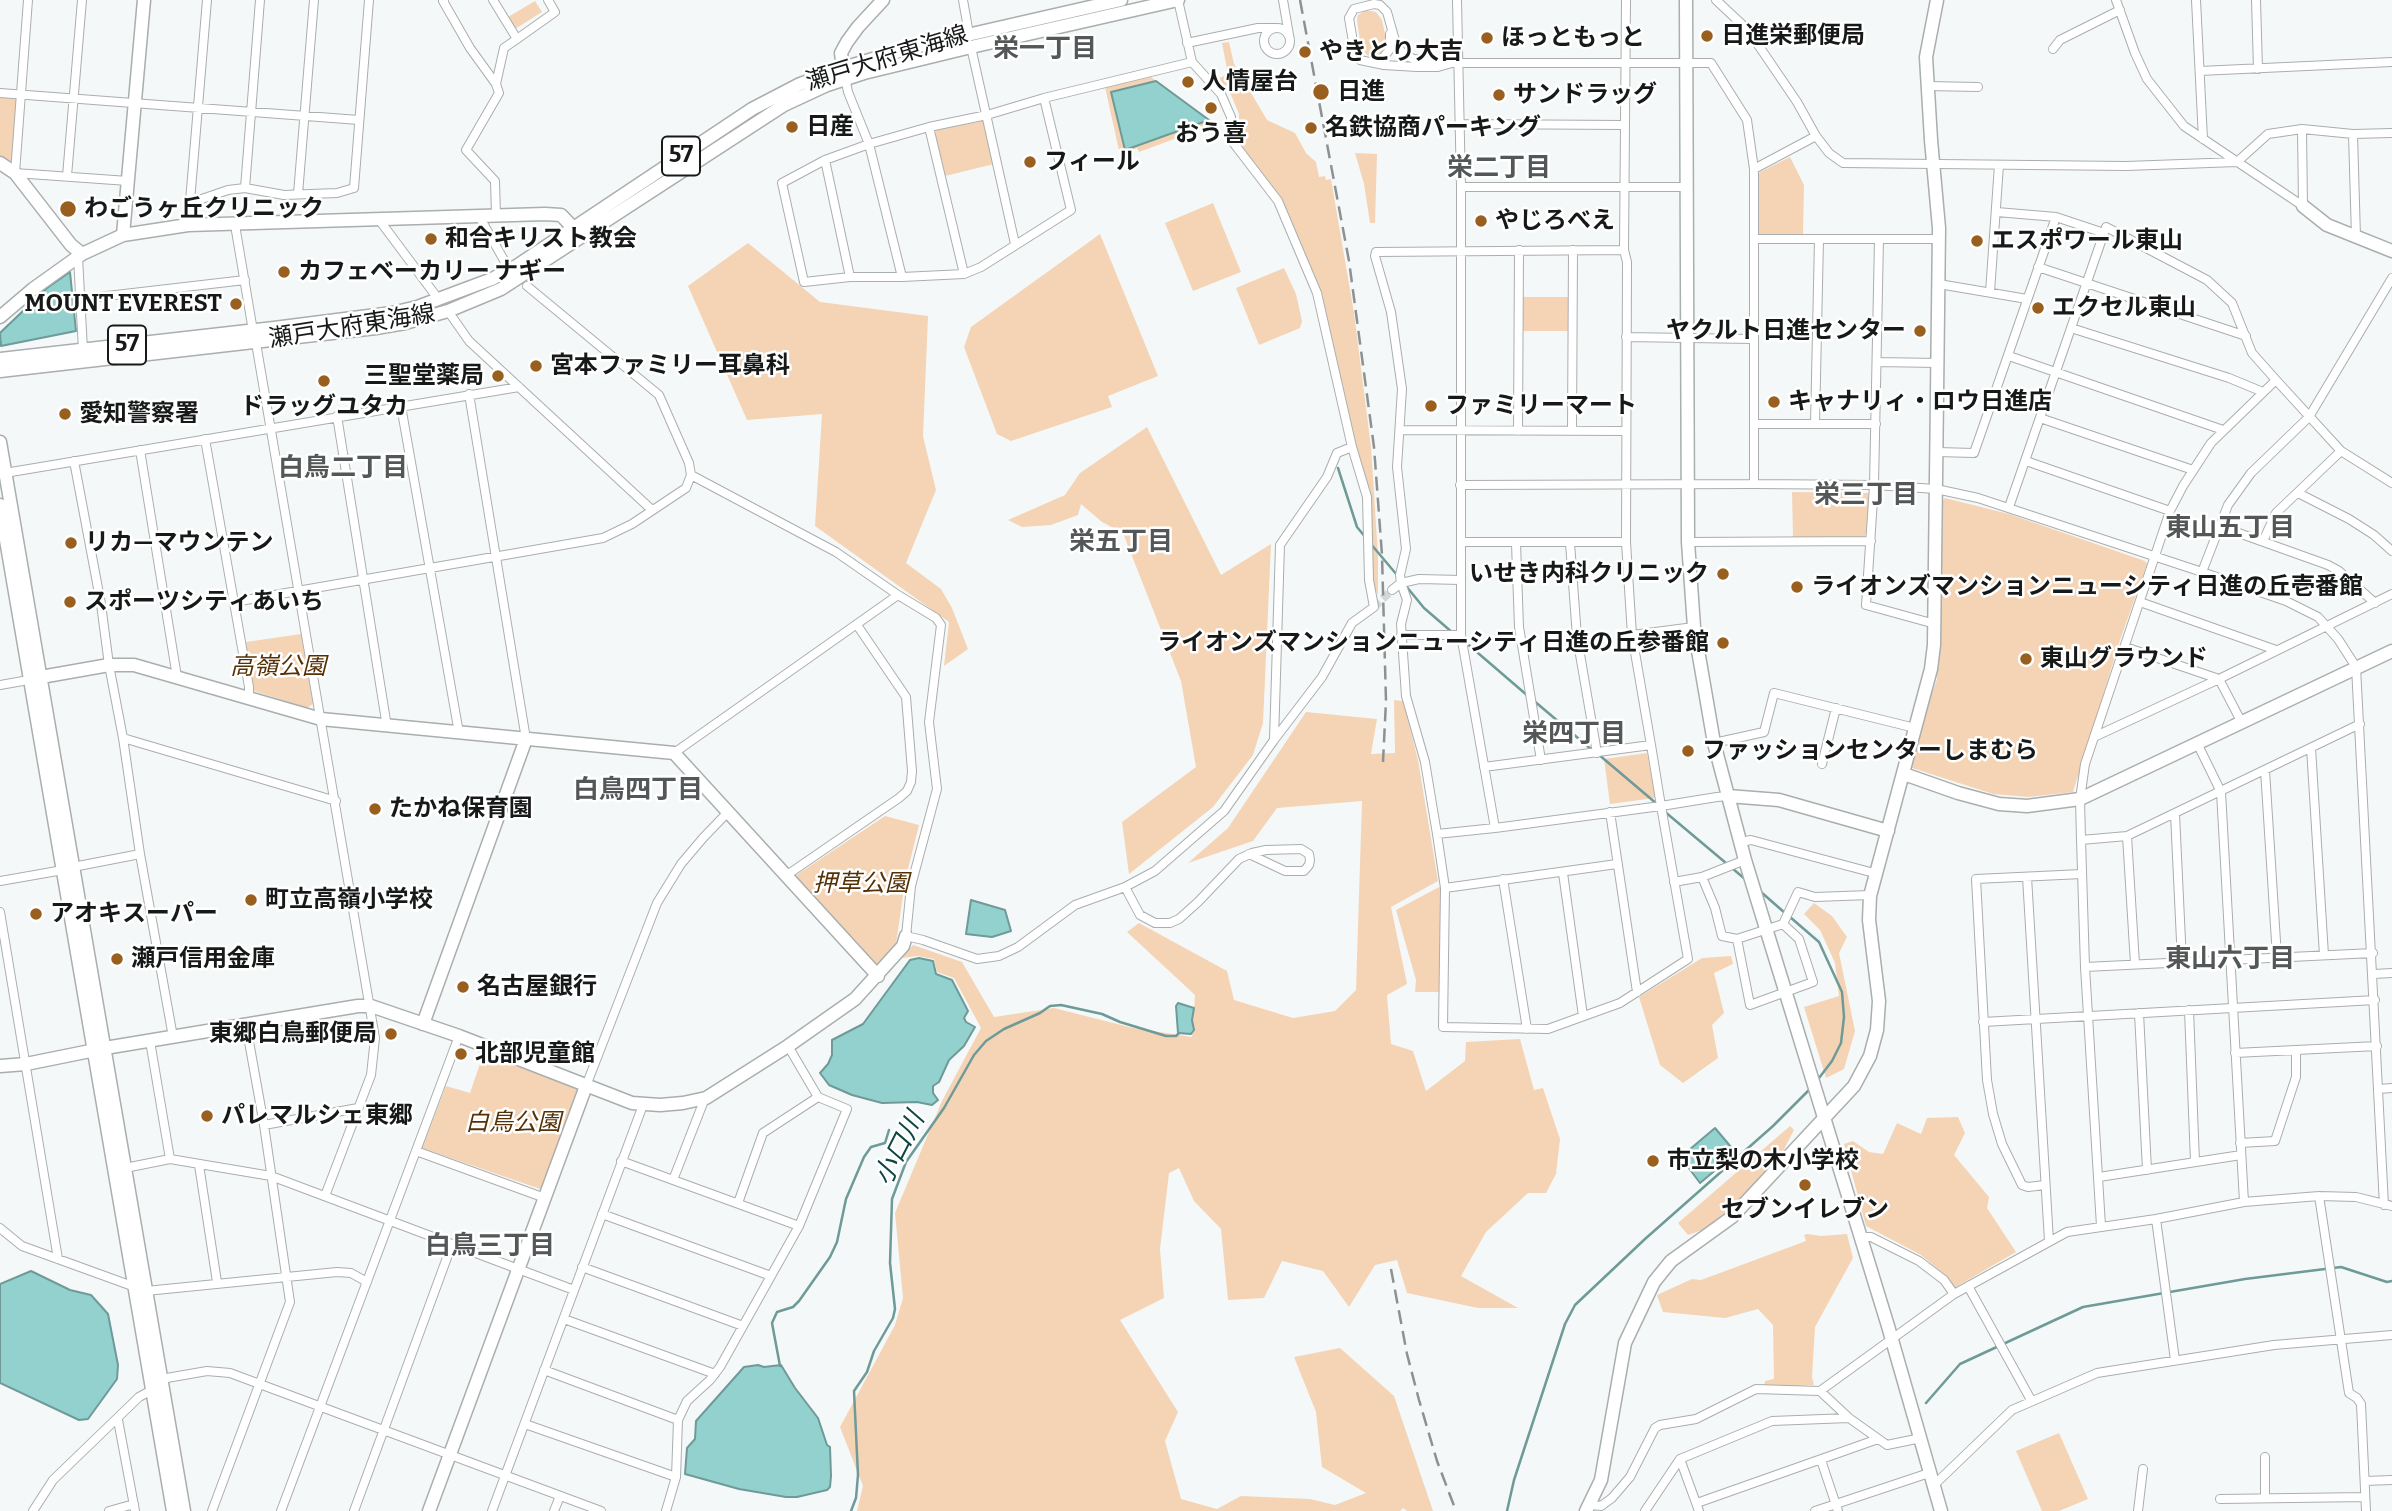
<!DOCTYPE html>
<html>
<head>
<meta charset="utf-8">
<style>
	body { margin:0 }
	canvas { display:block; background:#f4f8f8 }
</style>
</head>
<body>
<canvas width="2392" height="1511"></canvas>
<script>
const ctx = document.querySelector('canvas').getContext('2d');
ctx.lineJoin = 'round';
function fillPath(path, color) {
  ctx.fillStyle = color;
  ctx.fill(path, 'evenodd');
}
function toPath(rows) {
  const path = new Path2D();
  for (const r of rows) {
    if (r.length === 3) {
      path.moveTo(r[0] + r[2], r[1]);
      path.arc(r[0], r[1], r[2], 0, 2 * Math.PI);
      continue;
    }
    path.moveTo(r[0], r[1]);
    for (let i = 2; i < r.length; i += 2) path.lineTo(r[i], r[i + 1]);
  }
  return path;
}
function stroke(path, color, width, dash) {
  ctx.strokeStyle = color;
  ctx.lineWidth = width;
  ctx.lineCap = dash ? 'butt' : 'round';
  ctx.setLineDash(dash || []);
  ctx.stroke(path);
}
function drawText(font, color, halo, rows, align = 'center') {
  ctx.font = font + ' Bitter,"Noto Sans JP",serif';
  ctx.lineWidth = 5;
  ctx.setLineDash([]);
  ctx.textBaseline = 'middle';
  ctx.strokeStyle = halo;
  ctx.fillStyle = color;
  for (const [text, x, y, turn = 0] of rows) {
    ctx.save();
    ctx.translate(x, y);
    ctx.rotate((+turn || 0) * Math.PI / 180);
    ctx.textAlign = isNaN(turn) ? turn : align;
    if (halo) ctx.strokeText(text, 0, 0);
    ctx.fillText(text, 0, 0);
    ctx.restore();
  }
}
const green = toPath([
	[535,1,542,12,515,29,508,17],
	[1366,10,1376,12,1382,20,1387,43,1381,55,1377,57,1368,56,1361,48,1357,20,1358,15],
	[1229,42,1234,64,1267,120,1295,133,1306,153,1316,162,1319,177,1325,176,1326,180,1331,179,1354,313,1371,447,1378,555,1378,595,1371,580,1370,497,1355,448,1319,291,1282,203,1270,183,1241,148,1243,146,1239,141,1239,114,1231,95,1218,79,1224,76,1227,69,1222,43],
	[1151,77,1156,81,1111,92,1126,150,1209,120,1215,124,1139,152,1137,148,1120,155,1105,87],
	[0,94,21,95,14,162,9,162,0,156],
	[983,121,986,124,994,164,945,176,935,133,937,130],
	[1355,153,1377,154,1375,223,1370,223,1364,184],
	[1790,157,1804,185,1803,235,1760,235,1758,233,1758,176,1760,172],
	[1213,203,1241,272,1193,291,1165,223],
	[1100,234,1158,376,1108,396,1112,407,1011,441,997,434,964,347,971,327],
	[748,243,820,302,928,316,923,436,936,490,906,563,941,589,952,608,968,649,944,666,949,622,815,526,822,414,747,420,688,286],
	[1284,268,1296,294,1302,321,1300,328,1259,345,1236,288],
	[1522,297,1569,297,1568,331,1522,331],
	[1147,427,1221,575,1271,544,1263,723,1253,755,1213,807,1129,874,1122,822,1196,767,1181,681,1123,533,1102,522,1081,504,1078,515,1051,525,1022,527,1008,520,1065,495,1080,473],
	[1792,492,1868,493,1870,496,1867,532,1864,537,1793,537],
	[1945,498,2009,514,2145,561,2147,564,2120,640,2073,792,2028,797,1993,794,1906,766,1937,679,1942,501],
	[301,634,313,704,307,708,254,691,246,642],
	[1394,700,1403,701,1418,760,1438,881,1391,907,1407,984,1387,995,1391,1044,1413,1051,1426,1091,1465,1061,1466,1042,1520,1039,1534,1090,1543,1088,1560,1139,1556,1174,1546,1193,1528,1193,1486,1232,1461,1276,1518,1308,1478,1308,1407,1293,1397,1260,1375,1265,1349,1307,1323,1271,1282,1261,1264,1298,1228,1300,1221,1229,1194,1201,1179,1168,1169,1173,1160,1249,1164,1298,1120,1320,1178,1412,1165,1441,1181,1499,1217,1509,1241,1496,1310,1499,1335,1505,1366,1493,1322,1467,1316,1412,1294,1357,1340,1348,1394,1396,1433,1511,1407,1511,1403,1508,1400,1511,857,1511,863,1486,840,1427,895,1325,903,1298,895,1213,942,1101,981,1028,954,978,937,972,934,959,918,956,902,958,913,945,962,962,994,1017,1054,1008,1133,1028,1192,1037,1195,995,1127,932,1139,923,1227,971,1234,1000,1293,1018,1335,1011,1356,990,1362,801,1277,808,1253,841,1188,863,1228,828,1306,712,1377,719,1371,754,1395,753],
	[1647,753,1655,796,1654,798,1610,804,1604,759],
	[885,816,919,825,905,881,896,944,877,969,795,876],
	[1443,885,1441,992,1415,992,1416,980,1396,910],
	[1814,903,1832,916,1847,937,1839,953,1855,1031,1844,1069,1826,1078,1804,1007,1839,996,1835,963,1820,930,1804,914],
	[1731,956,1733,964,1714,973,1724,1013,1712,1025,1718,1058,1683,1083,1660,1065,1639,997,1702,958],
	[484,1052,582,1087,543,1190,422,1148,446,1086,470,1093],
	[1958,1117,1965,1133,1954,1155,1989,1197,1987,1208,2016,1252,1954,1288,1944,1274,1921,1255,1866,1226,1844,1144,1853,1141,1869,1152,1883,1154,1897,1123,1921,1134,1927,1118],
	[1790,1126,1794,1130,1780,1157,1735,1205,1705,1229,1688,1235,1678,1223],
	[1807,1234,1821,1236,1847,1234,1853,1258,1815,1327,1812,1377,1814,1385,1764,1387,1765,1381,1774,1379,1773,1325,1758,1309,1725,1318,1663,1312,1657,1295,1692,1279,1701,1280,1806,1241,1804,1235],
	[2059,1433,2088,1499,2059,1511,2042,1511,2016,1451]
]);
const water = toPath([
	[1156,81,1209,120,1125,150,1111,92,1156,81],
	[70,272,76,331,1,346,0,333,47,288,70,272],
	[971,900,1005,910,1011,931,992,937,966,934,971,900],
	[919,958,933,961,936,974,952,980,968,1011,964,1018,966,1022,975,1027,964,1046,949,1060,939,1082,933,1086,933,1093,938,1100,932,1105,917,1102,882,1103,852,1095,829,1085,820,1073,828,1064,832,1055,832,1040,863,1024,910,960,919,958],
	[1178,1003,1194,1008,1192,1020,1194,1030,1191,1034,1178,1033,1176,1006,1178,1003],
	[1715,1128,1736,1153,1700,1183,1688,1167,1689,1150,1715,1128],
	[31,1271,70,1290,91,1295,108,1314,118,1365,117,1379,88,1419,79,1420,0,1383,0,1284,31,1271],
	[758,1365,764,1367,781,1365,795,1388,818,1418,827,1445,830,1447,831,1476,830,1487,827,1490,797,1497,786,1497,739,1489,685,1474,687,1448,695,1439,696,1421,744,1367,758,1365]
]);
const stream = toPath([
	[1338,468,1357,527,1366,538],
	[1370,543,1397,575],
	[1406,586,1424,608,1453,633],
	[1464,641,1528,696],
	[1533,700,1592,750],
	[1598,754,1657,804],
	[1664,811,1745,879],
	[1761,892,1785,913],
	[1790,917,1819,942,1842,992,1844,1017,1841,1043,1832,1061,1819,1078],
	[780,1366,772,1323,777,1312,793,1307,799,1301,830,1257,837,1242,846,1199,864,1157,871,1147,885,1143,889,1130],
	[1926,1403,1960,1364,2083,1307,2245,1279,2341,1267,2387,1282,2392,1281],
	[851,1511,856,1498,858,1475,854,1391,867,1372,874,1351,893,1318,895,1309,890,1263,892,1199,906,1162,944,1108,974,1055,986,1041,1004,1029,1040,1013,1050,1006,1061,1005,1102,1014,1120,1022,1166,1036,1176,1036,1179,1033],
	[1507,1511,1514,1480,1565,1324,1575,1305,1645,1239,1773,1126,1809,1090]
]);
const streetTunnel = toPath([
	[1374,607,1392,590]
]);
const street = toPath([
	[28,0,15,173,128,181],
	[444,0,443,1,470,48,496,84,499,93,466,150,495,181,496,215],
	[493,0,517,39,504,48,496,84],
	[963,0,969,34],
	[1283,0,1289,35],
	[1457,0,1461,187,1461,635,1495,828],
	[1626,0,1624,250,1627,262,1626,542,1632,635,1651,745,1661,806,1688,959,1620,1003,1548,1029,1443,1027,1445,888,1437,834,1495,828,1661,806,1717,797,1728,796],
	[1716,0,1748,30,1797,102,1816,136,1829,153,1843,163,2126,166,2237,162,2268,134,2302,129,2353,134,2392,133],
	[2116,0,2135,53,2147,79,2184,126,2303,206],
	[2196,0,2203,139],
	[2256,0,2258,69],
	[1374,4,1380,5,1387,12,1396,44,1404,55,1414,59,1452,63,1438,67,1417,67,1384,65,1360,60,1354,48,1349,18,1354,9,1374,4],
	[1277,41,13],
	[517,39,555,12,548,0],
	[1187,43,1258,28,1274,28],
	[971,47,1015,244],
	[2053,49,2060,40,2120,10],
	[1375,62,1383,58,1390,49,1390,34],
	[1452,63,1711,63,1747,120,1754,169,1754,484],
	[2200,71,2392,62],
	[845,77,848,92,869,144,902,277],
	[1927,86,1978,87],
	[0,93,359,120],
	[1044,98,1071,210,981,267,964,274,902,277,850,277,804,282,782,183,825,160,869,144,929,127,987,115,1044,98,1192,62],
	[1459,124,1625,125],
	[929,127,964,274],
	[2302,129,2303,206],
	[2353,134,2356,237],
	[825,160,850,277],
	[1754,169,1816,136],
	[67,176,82,0],
	[1461,187,1686,187],
	[245,188,260,0],
	[298,194,314,0],
	[190,203,228,190,245,188,284,195,337,193,354,188,369,0],
	[1997,212,2056,217,2104,233],
	[479,216,505,262],
	[380,221,439,300],
	[188,225,207,0],
	[235,225,253,331],
	[1754,239,1939,239],
	[1879,239,1874,485,1866,605,1935,624],
	[78,257,83,350],
	[2038,267,2246,336],
	[1939,284,2027,299],
	[1990,292,1999,165],
	[81,299,245,280],
	[448,311,469,341,652,510],
	[2071,328,2229,378,2263,392],
	[1626,337,1753,339],
	[256,343,375,1038,371,1075,325,1196],
	[2009,356,2223,430],
	[1877,362,1938,363],
	[469,394,526,739],
	[401,406,459,733],
	[337,416,387,727],
	[2040,418,2193,470],
	[1754,424,1876,424],
	[1815,424,1819,239],
	[1400,430,1625,431],
	[1518,431,1519,250],
	[1572,431,1573,250],
	[205,439,249,687,249,699],
	[140,450,177,677],
	[1937,452,1974,453,2056,217],
	[74,461,101,604,109,665,123,738,140,854,173,1037],
	[2026,461,2170,511],
	[5,473,519,387],
	[691,475,836,552,898,595,936,618,941,625,929,722,937,789,911,886,906,936,923,940,977,959,999,956,1018,947,1075,905,1125,887,1155,871,1224,811,1274,740,1322,677,1352,623,1374,607,1369,580,1367,497,1352,447,1317,293,1278,201,1232,141,1231,117,1221,94,1192,62,1178,0],
	[1460,485,1754,484,1874,485,1936,489,1978,498,2202,572,2286,601,2318,617,2338,639,2356,667,2384,1205],
	[2298,493,2349,519,2374,535,2392,551],
	[2009,507,2106,227,2207,280,2232,303,2252,353,2276,380,2341,451,2392,483],
	[2219,526,2328,565,2339,571,2375,603],
	[2263,541,2276,513,2341,451],
	[1461,542,1626,542],
	[1688,542,1871,541],
	[1516,543,1519,627,1541,760],
	[1570,543,1577,637,1597,753],
	[2202,572,2228,505,2251,473,2309,417,2392,278],
	[1392,590,1401,583,1400,575,1406,549,1397,467,1402,389,1391,312,1375,256,1376,252,1624,250],
	[234,602,603,538,632,524,686,488,691,475,689,463,659,395,527,286],
	[2140,602,2276,650],
	[1401,635,1461,635],
	[1632,635,1694,627],
	[2125,647,2219,679,2242,723],
	[0,685,34,679],
	[2094,737,2219,679,2392,594],
	[123,738,336,801],
	[1274,740,1280,545,1327,477,1337,453,1352,447],
	[1714,743,1764,732,1774,693,1915,728],
	[2198,745,2221,792,2244,1202],
	[2311,748,2324,955],
	[674,753,898,595],
	[1822,764,1836,708],
	[1484,767,1651,745],
	[2265,770,2277,957],
	[1610,812,1637,992],
	[2175,814,2182,962],
	[1437,834,1425,762,1406,696,1401,624,1407,600,1401,583,1419,579,1461,580],
	[2127,836,2135,964],
	[2081,840,2127,836,2360,724],
	[1741,842,1751,840,1874,873],
	[73,867,140,854],
	[1563,873,1583,1016],
	[787,875,899,798,907,791,911,782,912,771,906,697,857,625],
	[1702,877,1715,908,1722,936,1737,939,1783,924,1799,939,1813,982,1750,1005,1737,939],
	[2027,877,2049,1241],
	[1503,879,1527,1029],
	[0,881,63,870],
	[1674,882,1702,877,1745,860],
	[1125,887,1140,915,1155,923,1170,923,1179,919,1198,902,1239,859,1252,853,1266,850,1301,849,1309,854,1310,860,1309,865,1304,871,1285,871,1249,854],
	[1445,888,1617,864],
	[0,912,58,1259],
	[1783,924,1798,892,1815,897,1870,895],
	[2085,967,2373,953],
	[2374,974,2392,973],
	[2189,1010,2195,1162],
	[2139,1013,2147,1170],
	[1983,1022,2375,1000],
	[150,1041,170,1159],
	[2235,1053,2377,1046],
	[586,1086,657,903,681,864,703,838,727,813],
	[2379,1089,2392,1088],
	[264,1125,358,1108],
	[2240,1143,2275,1141,2296,1077,2296,1050],
	[416,1151,545,1198],
	[621,1161,799,1226],
	[199,1165,217,1282],
	[125,1168,170,1159,271,1176,574,1290],
	[2099,1177,2241,1155],
	[673,1180,705,1098],
	[2045,1185,2028,1187,2022,1185,2002,1144,1993,1114,1987,1080,1976,879,2082,874],
	[2319,1196,2349,1393,2357,1398,2361,1404,2366,1511],
	[738,1203,763,1133,818,1097],
	[602,1214,771,1276],
	[2156,1219,2175,1360],
	[2101,1226,2085,967,2081,840,2080,799,2085,764,2170,511,2183,486,2211,443,2276,380],
	[0,1228,22,1246,135,1287],
	[1861,1237,1871,1237,1919,1261,1944,1280,1954,1294],
	[582,1267,743,1326],
	[1968,1286,2031,1400],
	[146,1291,337,1272,351,1273,367,1282],
	[564,1319,715,1374],
	[544,1370,678,1420],
	[161,1379,207,1371,230,1373,601,1511],
	[1820,1391,1849,1418,1887,1445,1921,1438],
	[118,1420,135,1511],
	[525,1424,676,1477],
	[1680,1459,1699,1511],
	[1821,1460,1838,1511],
	[2365,1481,2392,1480],
	[1933,1486,2012,1410,2097,1373,2274,1345,2392,1335],
	[2265,1498,2265,1457],
	[2220,1499,2365,1497],
	[1697,1503,1878,1439],
	[1591,1505,1601,1506,1612,1498,1630,1477,1655,1428,1660,1425,1696,1419,1756,1389,1820,1391,1954,1294,2067,1232,2156,1219,2244,1202,2319,1196,2356,1197,2392,1206],
	[33,1511,53,1480,139,1397,152,1390],
	[109,1511,134,1504],
	[212,1511,290,1302,264,1125,246,1025],
	[281,1511,459,1036],
	[354,1511,452,1244],
	[492,1511,643,1105],
	[554,1511,560,1496],
	[666,1511,676,1477,678,1420,687,1401,710,1380,720,1367,799,1226,847,1109,818,1097,788,1046],
	[1645,1511,1680,1459,1772,1421,1849,1418],
	[1815,1511,1929,1473],
	[2138,1511,2143,1469]
]);
const secondary = toPath([
	[1686,0,1688,542,1694,627,1714,743,1745,860,1888,1326,1941,1511],
	[843,68,841,53,847,42,858,27,883,0],
	[0,163,15,173,71,245,82,254],
	[2303,206,2327,225,2392,251],
	[123,235,144,0],
	[0,317,33,289,82,254,123,235,188,225,545,214,561,215,580,235],
	[0,442,184,1511],
	[0,505,173,1511],
	[41,677,109,665,134,665,321,719,674,753,878,976],
	[1904,774,1958,793,1999,804,2027,806,2080,799,2392,651],
	[1728,796,1779,800,1888,831],
	[423,1024,526,739],
	[0,1066,26,1064,105,1048,358,1006,371,1006,459,1036,632,1103,660,1105,683,1103,706,1098,788,1046,855,999,903,946,906,936],
	[429,1511,586,1086],
	[1586,1511,1601,1480,1625,1343,1654,1282,1671,1261,1732,1217,1854,1086,1870,1056,1877,1030,1879,1001,1869,920,1870,896,1931,669,1934,645,1939,228,1931,140,1926,57,1937,0]
]);
const primary = toPath([
	[0,359,274,328,392,313,417,307,492,279,518,265,752,109,800,84,843,68,906,49,1121,0],
	[0,371,376,328,405,323,448,311,501,289,784,105,827,85,864,73,971,47,1178,0]
]);
const rail = toPath([
	[1300,0,1349,261,1374,447,1382,555,1386,701,1383,762],
	[1391,1269,1407,1354,1419,1400,1437,1461,1456,1511]
]);
const markers = [
	[1707,36,7,"#995f1e"],
	[1487,38,7,"#995f1e"],
	[1305,52,7,"#995f1e"],
	[1188,82,7,"#995f1e"],
	[1321,92,9,"#995f1e"],
	[1499,95,7,"#995f1e"],
	[1211,108,7,"#995f1e"],
	[792,127,7,"#995f1e"],
	[1311,128,7,"#995f1e"],
	[1030,162,7,"#995f1e"],
	[68,209,9,"#995f1e"],
	[1481,221,7,"#995f1e"],
	[431,239,7,"#995f1e"],
	[1977,241,7,"#995f1e"],
	[284,272,7,"#995f1e"],
	[236,304,7,"#995f1e"],
	[2038,308,7,"#995f1e"],
	[1920,331,7,"#995f1e"],
	[536,366,7,"#995f1e"],
	[498,376,7,"#995f1e"],
	[324,381,7,"#995f1e"],
	[1774,402,7,"#995f1e"],
	[1431,406,7,"#995f1e"],
	[65,414,7,"#995f1e"],
	[71,543,7,"#995f1e"],
	[1723,574,7,"#995f1e"],
	[1797,587,7,"#995f1e"],
	[70,602,7,"#995f1e"],
	[1723,643,7,"#995f1e"],
	[2026,659,7,"#995f1e"],
	[1688,751,7,"#995f1e"],
	[375,809,7,"#995f1e"],
	[251,900,7,"#995f1e"],
	[36,914,7,"#995f1e"],
	[117,959,7,"#995f1e"],
	[463,987,7,"#995f1e"],
	[391,1034,7,"#995f1e"],
	[461,1054,7,"#995f1e"],
	[207,1116,7,"#995f1e"],
	[1653,1161,7,"#995f1e"],
	[1805,1185,7,"#995f1e"]
];
const shields = [
	[681,156,38],
	[127,345,38]
];
const shieldNames = [
	["57",681,156],
	["57",127,345]
];
const poiNames = [
	["日進栄郵便局",1721,36],
	["ほっともっと",1501,38],
	["やきとり大吉",1319,52],
	["人情屋台",1202,82],
	["日進",1337,92],
	["サンドラッグ",1513,95],
	["日産",806,127],
	["名鉄協商パーキング",1325,128],
	["おう喜",1211,134,"center"],
	["フィール",1044,162],
	["わごうヶ丘クリニック",84,209],
	["やじろべえ",1495,221],
	["和合キリスト教会",445,239],
	["エスポワール東山",1991,241],
	["カフェベーカリー ナギー",298,272],
	["MOUNT EVEREST",222,304,"right"],
	["エクセル東山",2052,308],
	["ヤクルト日進センター",1906,331,"right"],
	["宮本ファミリー耳鼻科",550,366],
	["三聖堂薬局",484,376,"right"],
	["キャナリィ・ロウ日進店",1788,402],
	["ファミリーマート",1445,406],
	["ドラッグユタカ",324,407,"center"],
	["愛知警察署",79,414],
	["リカ―マウンテン",85,543],
	["いせき内科クリニック",1709,574,"right"],
	["ライオンズマンションニューシティ日進の丘壱番館",1811,587],
	["スポーツシティあいち",84,602],
	["ライオンズマンションニューシティ日進の丘参番館",1709,643,"right"],
	["東山グラウンド",2040,659],
	["ファッションセンターしまむら",1702,751],
	["たかね保育園",389,809],
	["町立高嶺小学校",265,900],
	["アオキスーパー",50,914],
	["瀬戸信用金庫",131,959],
	["名古屋銀行",477,987],
	["東郷白鳥郵便局",377,1034,"right"],
	["北部児童館",475,1054],
	["パレマルシェ東郷",221,1116],
	["市立梨の木小学校",1667,1161],
	["セブンイレブン",1805,1210,"center"]
];
const streetNames = [
	["瀬戸大府東海線",887,59,-17],
	["瀬戸大府東海線",352,327,-9]
];
const parkNames = [
	["高嶺公園",278,667],
	["押草公園",861,884],
	["白鳥公園",513,1123]
];
const neighbourhoodNames = [
	["栄一丁目",1045,50],
	["栄二丁目",1499,169],
	["白鳥二丁目",343,469],
	["栄三丁目",1866,496],
	["東山五丁目",2230,529],
	["栄五丁目",1121,543],
	["栄四丁目",1574,735],
	["白鳥四丁目",638,791],
	["東山六丁目",2230,960],
	["白鳥三丁目",490,1247]
];
const waterNames = [
	["小口川",900,1149,-63]
];
fillPath(green, '#f5d4b5');
fillPath(water, '#93d1cf');
stroke(water, '#6e9a98', 2);
stroke(stream, '#6e9a98', 2.5);
stroke(streetTunnel, '#d3d7d7', 8, [8, 4]);
stroke(street, '#aaaeae', 10);
stroke(secondary, '#aaaeae', 15);
stroke(primary, '#aaaeae', 15);
stroke(street, '#fff', 8);
stroke(secondary, '#fff', 12);
stroke(primary, '#fff', 12);
stroke(rail, '#8e9191', 2.5, [14, 7]);
for (const [x, y, r, color] of markers) {
  const dot = new Path2D();
  dot.arc(x, y, r, 0, 2 * Math.PI);
  ctx.fillStyle = color;
  ctx.fill(dot);
  stroke(dot, '#fff', 2.5);
}
for (const [x, y, w] of shields) {
  const box = new Path2D();
  box.roundRect(x - w / 2, y - 19.5, w, 39, 5);
  ctx.fillStyle = '#fff';
  ctx.fill(box);
  stroke(box, '#171919', 2);
}
drawText('bold 23px', '#171919', null, shieldNames);
drawText('bold 24px', '#171919', '#fff', poiNames, 'left');
drawText('24px', '#171919', '#fff', streetNames);
drawText('italic 24px', '#553106', '#fff', parkNames);
drawText('bold 26px', '#545757', '#fff', neighbourhoodNames);
drawText('italic 26px', '#0c4544', '#fff', waterNames);
</script>
</body>
</html>
